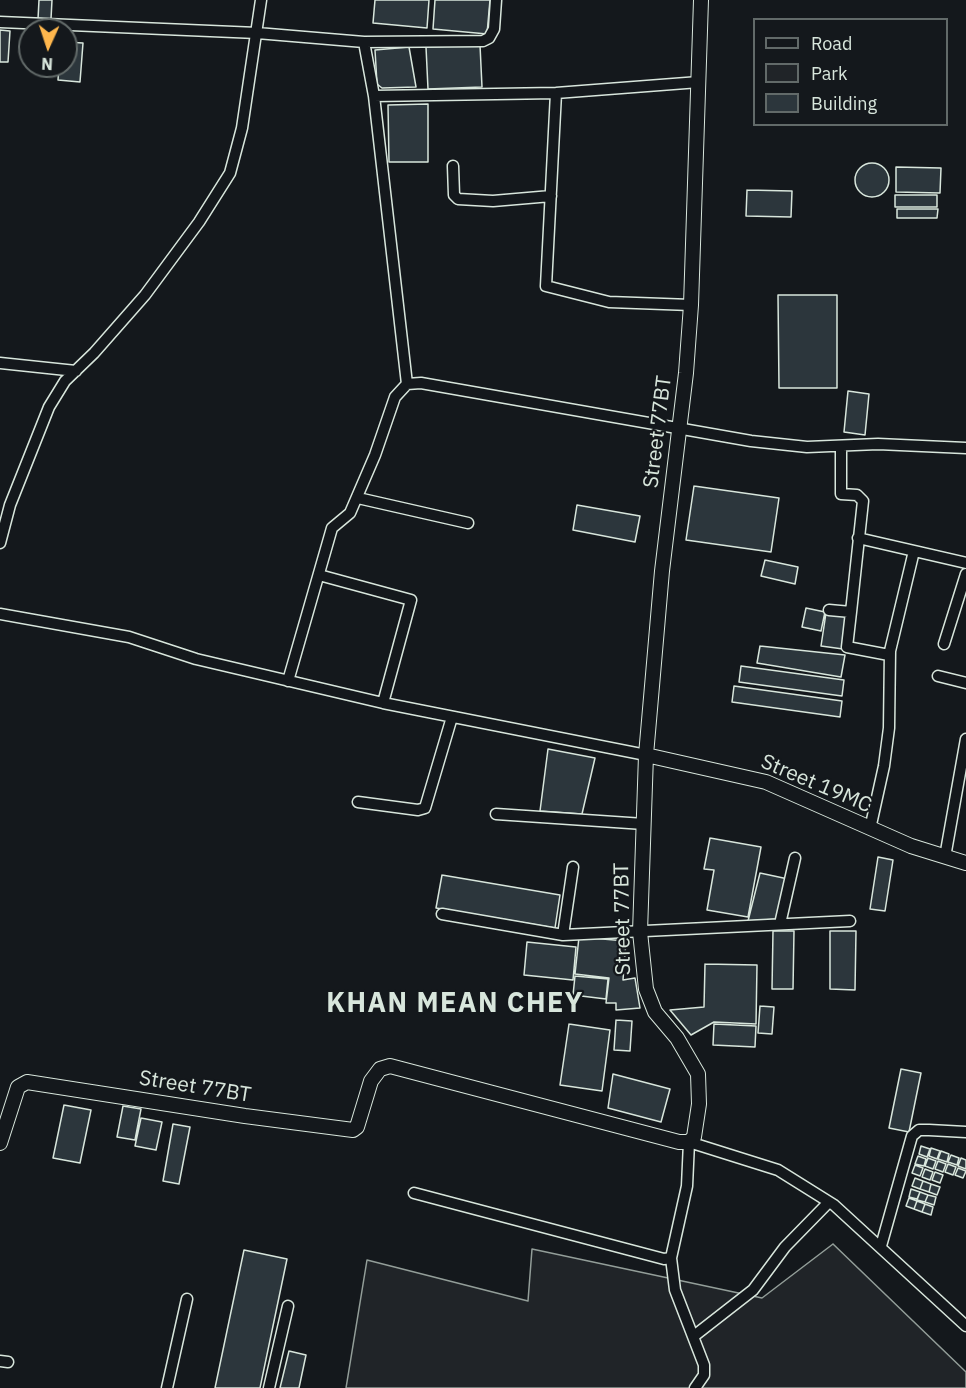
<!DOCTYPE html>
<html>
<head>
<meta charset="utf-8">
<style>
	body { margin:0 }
	#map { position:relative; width:966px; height:1388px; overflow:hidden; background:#14181c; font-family:"IBM Plex Sans",sans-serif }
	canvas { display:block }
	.legend { position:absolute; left:753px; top:18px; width:195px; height:108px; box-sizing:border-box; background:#14181c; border:2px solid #626a69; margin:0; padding:8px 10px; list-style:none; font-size:18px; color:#d8e6dc }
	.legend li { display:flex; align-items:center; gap:12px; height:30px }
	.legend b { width:30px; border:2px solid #626a69 }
	.north { position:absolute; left:18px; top:18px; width:60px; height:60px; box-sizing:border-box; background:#14181c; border:2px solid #626a69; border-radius:50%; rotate:183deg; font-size:16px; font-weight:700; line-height:24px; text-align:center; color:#d8e6dc }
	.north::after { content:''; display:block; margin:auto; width:21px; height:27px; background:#ffb74d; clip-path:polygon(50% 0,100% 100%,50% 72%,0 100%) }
</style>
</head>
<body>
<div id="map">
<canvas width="966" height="1388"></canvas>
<ul class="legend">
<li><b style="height:8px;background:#14181c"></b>Road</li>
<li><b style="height:16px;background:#202428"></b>Park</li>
<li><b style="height:16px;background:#2c363c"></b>Building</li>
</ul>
<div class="north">N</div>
</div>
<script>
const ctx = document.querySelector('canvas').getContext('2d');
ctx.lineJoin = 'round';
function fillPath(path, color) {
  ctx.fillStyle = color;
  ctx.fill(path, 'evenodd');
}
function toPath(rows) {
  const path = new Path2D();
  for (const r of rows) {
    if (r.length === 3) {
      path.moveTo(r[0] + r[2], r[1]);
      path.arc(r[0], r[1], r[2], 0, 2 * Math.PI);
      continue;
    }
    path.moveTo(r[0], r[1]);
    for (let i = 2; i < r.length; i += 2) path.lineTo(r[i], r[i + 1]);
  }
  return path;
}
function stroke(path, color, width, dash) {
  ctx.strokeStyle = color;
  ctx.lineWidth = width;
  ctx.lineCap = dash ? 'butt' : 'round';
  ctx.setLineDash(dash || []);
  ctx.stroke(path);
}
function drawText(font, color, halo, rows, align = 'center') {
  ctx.font = font + ' "IBM Plex Sans",sans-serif';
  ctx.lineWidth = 4.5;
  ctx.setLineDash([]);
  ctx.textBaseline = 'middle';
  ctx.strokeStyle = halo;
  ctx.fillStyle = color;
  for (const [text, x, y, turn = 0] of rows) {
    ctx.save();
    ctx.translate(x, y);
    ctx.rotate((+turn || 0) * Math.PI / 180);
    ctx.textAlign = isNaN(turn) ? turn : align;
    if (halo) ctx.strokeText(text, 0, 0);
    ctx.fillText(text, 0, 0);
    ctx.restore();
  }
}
const green = toPath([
	[833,1244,966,1372,966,1388,346,1388,367,1260,528,1301,532,1249,762,1298,833,1244]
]);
const building = toPath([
	[39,0,52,0,51,19,38,19,39,0],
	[375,0,429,0,427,28,373,23,375,0],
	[435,0,490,0,487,34,433,29,435,0],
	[0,30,10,31,8,62,0,62,0,30],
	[66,42,83,43,80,82,58,80,59,66,66,66,66,42],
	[480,45,482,87,428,89,426,47,480,45],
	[409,47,416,87,382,88,377,84,375,50,409,47],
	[428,104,428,162,389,162,388,105,428,104],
	[872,180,17],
	[896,167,941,168,940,193,896,192,896,167],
	[747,190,792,191,791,217,746,216,747,190],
	[895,195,937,195,937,207,895,207,895,195],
	[897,209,938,209,937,218,897,218,897,209],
	[778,295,837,295,837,388,779,388,778,295],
	[848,391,869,394,865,435,844,432,848,391],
	[694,486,779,498,771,552,686,540,694,486],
	[577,505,640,516,635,542,573,530,577,505],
	[765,560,798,567,795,584,761,576,765,560],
	[806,608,825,612,821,631,802,627,806,608],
	[826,613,848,616,843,649,821,646,826,613],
	[760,646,845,655,841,677,757,663,760,646],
	[741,666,844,680,842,696,739,682,741,666],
	[734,686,842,701,840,717,732,702,734,686],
	[548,749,595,758,582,814,540,811,548,749],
	[710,838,761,847,748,917,707,910,714,870,704,869,710,838],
	[878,857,893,860,885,911,870,909,878,857],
	[760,873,788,879,778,919,748,921,760,873],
	[442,875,560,895,555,928,436,908,442,875],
	[773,931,794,931,793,989,772,989,773,931],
	[830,931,856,931,855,990,830,989,830,931],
	[579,937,626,941,623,980,635,978,640,1008,616,1010,616,1003,606,1003,609,978,575,974,579,937],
	[527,942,576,947,573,980,524,975,527,942],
	[705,964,757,965,756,1024,714,1022,691,1035,670,1010,704,1007,705,964],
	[575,976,608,979,606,999,573,995,575,976],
	[760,1006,774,1007,772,1034,758,1033,760,1006],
	[616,1020,632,1021,630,1051,614,1050,616,1020],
	[569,1024,610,1030,602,1091,560,1085,569,1024],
	[714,1024,756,1026,755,1047,713,1045,714,1024],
	[901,1069,921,1073,909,1132,889,1128,901,1069],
	[613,1074,670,1089,661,1122,608,1108,613,1074],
	[64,1105,91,1110,80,1163,53,1158,64,1105],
	[123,1106,141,1109,135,1140,117,1137,123,1106],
	[141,1118,162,1122,156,1150,135,1146,141,1118],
	[173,1124,190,1127,179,1184,163,1181,173,1124],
	[921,1146,930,1149,927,1157,919,1154,921,1146],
	[931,1148,940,1151,937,1159,929,1156,931,1148],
	[941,1151,949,1154,947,1162,938,1159,941,1151],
	[951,1155,959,1158,957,1165,948,1162,951,1155],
	[918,1156,926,1159,924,1166,915,1164,918,1156],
	[928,1158,936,1161,933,1169,925,1166,928,1158],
	[961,1158,966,1160,966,1169,958,1166,961,1158],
	[938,1161,946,1164,943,1172,935,1169,938,1161],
	[948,1164,956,1167,953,1175,945,1172,948,1164],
	[915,1165,923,1168,920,1176,912,1173,915,1165],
	[958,1168,966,1171,963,1178,955,1175,958,1168],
	[925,1169,933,1172,930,1180,922,1177,925,1169],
	[935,1172,943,1175,940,1183,932,1180,935,1172],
	[915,1178,923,1181,920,1189,912,1186,915,1178],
	[923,1181,931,1184,929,1192,920,1189,923,1181],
	[931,1184,940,1187,937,1195,929,1192,931,1184],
	[911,1189,920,1192,917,1199,909,1197,911,1189],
	[920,1192,928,1195,925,1202,917,1200,920,1192],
	[928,1195,936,1197,934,1205,925,1202,928,1195],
	[909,1198,917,1201,914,1209,906,1206,909,1198],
	[917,1201,925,1204,922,1212,914,1209,917,1201],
	[925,1204,933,1207,931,1215,922,1212,925,1204],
	[244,1250,287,1259,260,1388,215,1388,244,1250],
	[289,1351,306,1355,299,1388,280,1388,289,1351]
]);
const minor = toPath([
	[0,22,257,33,364,42,374,96,407,384],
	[364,42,483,41,489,38,494,29,496,0],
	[556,93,546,286,609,302,691,305],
	[374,96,556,93,699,82],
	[453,166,454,195,458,199,493,201,551,196],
	[0,363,76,371],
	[841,447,841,494,857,495,863,501,851,612],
	[358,498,468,523],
	[858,538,966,563],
	[0,543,10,505,49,407,65,381,94,353,145,295,199,222,230,173,242,128,261,0],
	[319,575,411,600,383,703],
	[829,610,851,612,847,647,889,655],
	[0,614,129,637,196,659,383,703,646,755],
	[944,644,966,574],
	[938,676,966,683],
	[288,681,332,528,350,513,375,455,395,397,407,384,421,383,751,441,807,447,878,444,966,448],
	[358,802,418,810,425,808,452,717],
	[496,814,644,824],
	[870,829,884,766,889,728,890,651,914,551],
	[945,857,966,739],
	[442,914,563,935,850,921],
	[780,924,795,858],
	[563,935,573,867],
	[414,1193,664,1259,671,1258],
	[881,1246,912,1136,919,1130,929,1130,966,1132],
	[694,1336,753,1290,785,1247,829,1202],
	[0,1361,8,1362],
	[167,1388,187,1299],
	[269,1388,288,1306],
	[695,1388,704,1375,704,1365,675,1290,671,1258,687,1186,689,1142,778,1170,834,1205,966,1326]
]);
const tertiary = toPath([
	[646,755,766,782,911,846,966,863],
	[0,1143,18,1087,27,1082,245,1116,353,1130,357,1127,371,1081,380,1069,390,1066,679,1142,689,1142,694,1137,699,1104,698,1074,677,1038,655,1012,646,989,640,932,646,755,662,571,686,373,691,305,701,0]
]);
const streetNames = [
	["Street 77BT",658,432,-83],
	["Street 19MC",816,784,23],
	["Street 77BT",623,919,-91],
	["Street 77BT",195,1087,9]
];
const districtNames = [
	["KHAN MEAN CHEY",455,1004]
];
fillPath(green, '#202428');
stroke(green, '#939e99', 1.5);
fillPath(building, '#2c363c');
stroke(building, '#d8e6dc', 1.5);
stroke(minor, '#d8e6dc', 13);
stroke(tertiary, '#d8e6dc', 16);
stroke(minor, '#14181c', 10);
stroke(tertiary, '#14181c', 14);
drawText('21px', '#d8e6dc', '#14181c', streetNames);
ctx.letterSpacing = '1.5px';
drawText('bold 27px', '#d8e6dc', '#14181c', districtNames);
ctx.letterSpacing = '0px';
</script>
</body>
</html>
